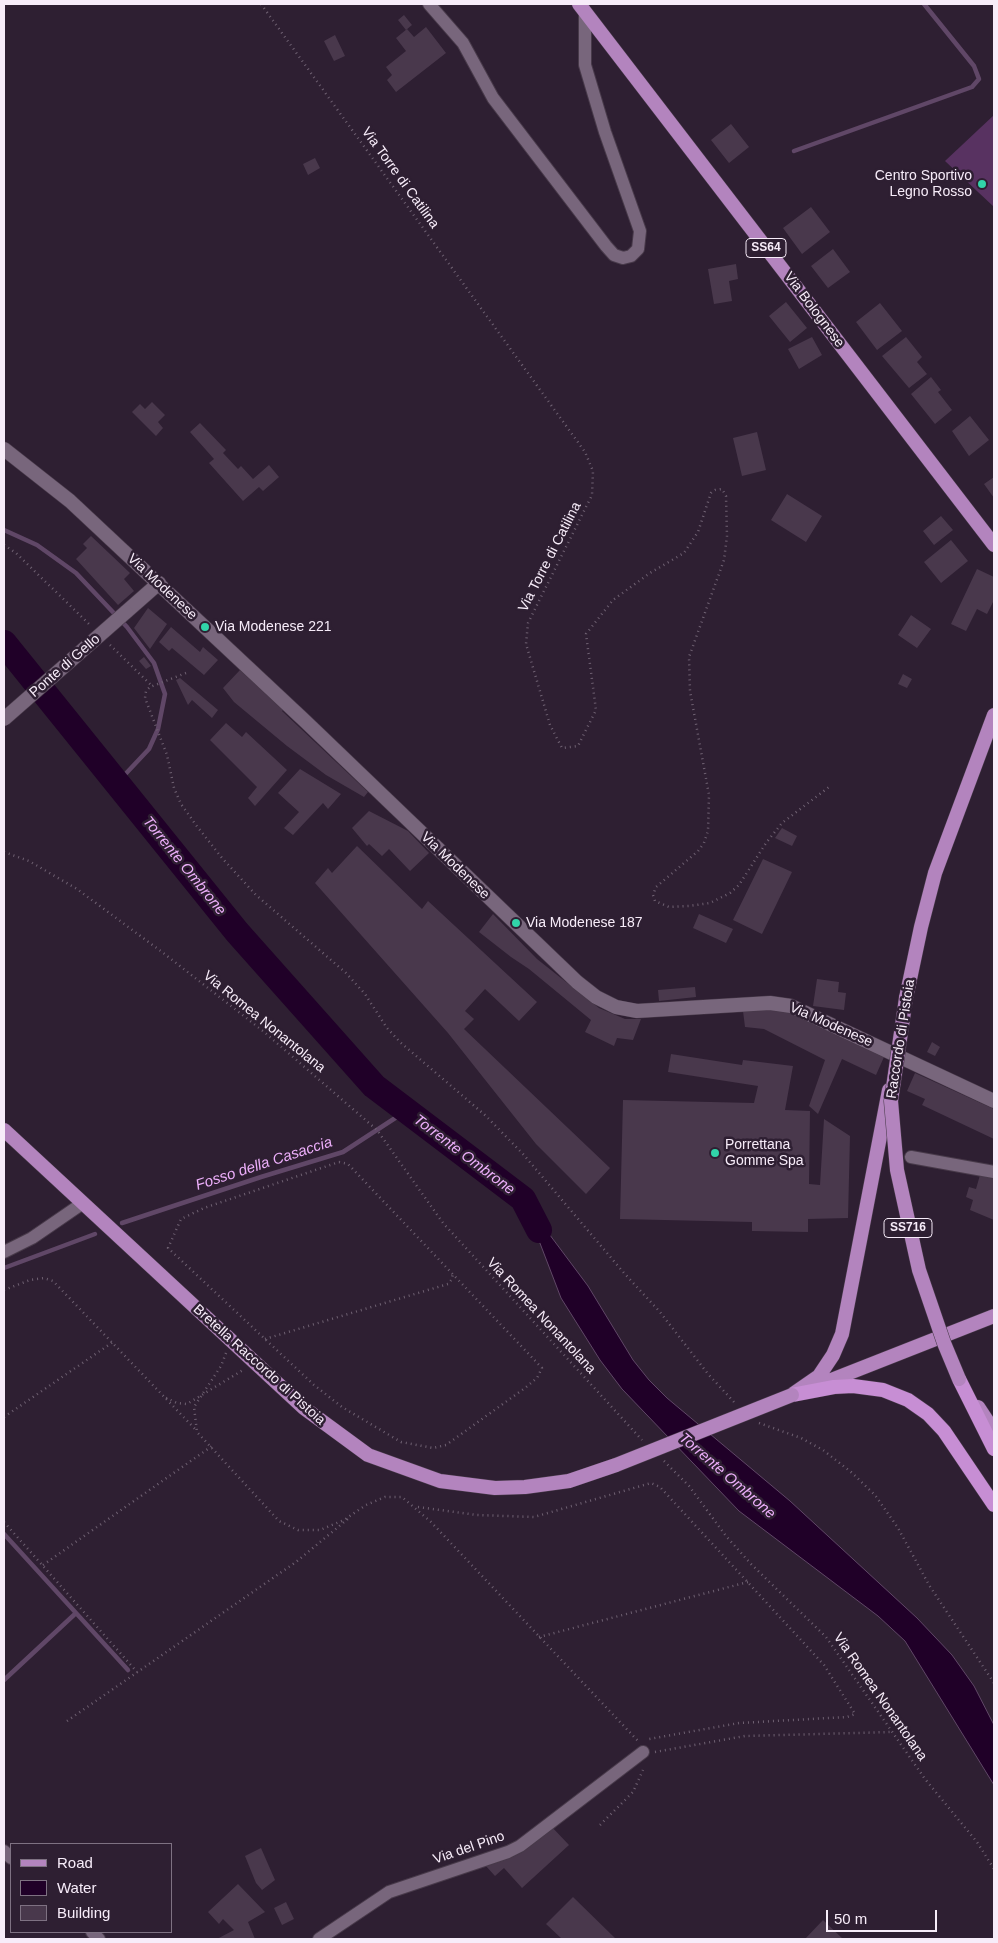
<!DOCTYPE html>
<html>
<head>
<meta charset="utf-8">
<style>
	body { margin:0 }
	#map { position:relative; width:998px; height:1943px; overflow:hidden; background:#2e1f32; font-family:Helvetica,sans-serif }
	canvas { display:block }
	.frame { position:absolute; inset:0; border:5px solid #f7ecf9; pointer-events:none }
	.legend { position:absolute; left:10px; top:1843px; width:162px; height:90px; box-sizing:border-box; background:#2e1f32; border:1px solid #7e7182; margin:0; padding:6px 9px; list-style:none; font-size:15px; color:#f7ecf9 }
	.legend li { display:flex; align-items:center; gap:10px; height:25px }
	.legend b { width:25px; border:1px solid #7e7182 }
	.scale { position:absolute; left:826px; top:1910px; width:111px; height:22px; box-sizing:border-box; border:2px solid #f7ecf9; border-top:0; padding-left:6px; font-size:15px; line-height:18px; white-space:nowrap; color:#f7ecf9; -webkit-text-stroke:4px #2e1f32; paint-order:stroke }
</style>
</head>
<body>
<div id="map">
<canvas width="998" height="1943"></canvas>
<div class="frame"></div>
<ul class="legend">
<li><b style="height:6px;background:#b384be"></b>Road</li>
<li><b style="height:14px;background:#200028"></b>Water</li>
<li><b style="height:14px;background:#49384c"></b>Building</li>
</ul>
<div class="scale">50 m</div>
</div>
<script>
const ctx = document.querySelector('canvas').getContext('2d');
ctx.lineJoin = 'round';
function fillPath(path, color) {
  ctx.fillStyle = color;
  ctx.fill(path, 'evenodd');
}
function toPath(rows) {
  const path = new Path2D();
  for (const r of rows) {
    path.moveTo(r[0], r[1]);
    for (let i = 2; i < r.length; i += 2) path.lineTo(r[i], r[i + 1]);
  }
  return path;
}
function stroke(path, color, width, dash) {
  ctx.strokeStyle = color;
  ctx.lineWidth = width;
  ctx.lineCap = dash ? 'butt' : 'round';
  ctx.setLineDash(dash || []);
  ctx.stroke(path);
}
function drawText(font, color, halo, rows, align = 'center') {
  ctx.font = font + ' Helvetica,sans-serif';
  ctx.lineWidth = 5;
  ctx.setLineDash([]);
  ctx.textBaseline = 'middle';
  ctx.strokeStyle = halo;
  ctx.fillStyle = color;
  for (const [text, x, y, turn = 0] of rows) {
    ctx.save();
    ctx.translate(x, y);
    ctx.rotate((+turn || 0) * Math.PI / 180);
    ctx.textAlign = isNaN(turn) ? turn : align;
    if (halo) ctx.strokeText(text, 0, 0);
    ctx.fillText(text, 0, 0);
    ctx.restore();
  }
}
const green = toPath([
	[994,115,994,207,945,161]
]);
const water = toPath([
	[523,1199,588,1286,633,1360,649,1380,667,1398,790,1501,917,1618,952,1655,974,1686,994,1725,994,1785,905,1641,878,1616,739,1511,622,1389,600,1360,561,1298,523,1199]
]);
const stream = toPath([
	[794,151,972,87,979,79,974,66,924,4],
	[4,530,37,545,76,573,127,627,154,663,165,694,158,729,149,749,117,783],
	[122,1223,261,1177,343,1152,406,1111],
	[4,1268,95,1234],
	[4,1534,128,1670],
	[4,1680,76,1613]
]);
const river = toPath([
	[4,643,237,932,374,1086,523,1199,539,1230]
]);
const building = toPath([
	[404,15,412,25,406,30,398,20],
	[426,27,446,53,396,92,387,80,392,75,386,67,406,51,396,38,407,29,414,37],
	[335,35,345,56,334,61,324,41],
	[731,124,749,147,729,163,711,140],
	[315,158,320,168,308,175,303,164],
	[811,207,830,232,802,254,783,228],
	[833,249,850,272,828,288,811,266],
	[736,264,738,279,729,281,732,301,714,304,708,269],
	[786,302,807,328,790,342,769,316],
	[880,303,902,331,877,350,856,322],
	[812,337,822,355,799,369,788,349],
	[906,337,922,357,917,362,927,374,909,388,882,356],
	[931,377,941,390,938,392,952,410,935,424,911,394],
	[152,402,165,415,158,422,163,428,156,436,132,412,140,404,145,409],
	[970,416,989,440,969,456,952,431],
	[200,423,226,450,223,453,238,469,241,466,253,479,269,465,279,477,263,491,259,487,243,501,209,463,214,459,190,432],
	[757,432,766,470,742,476,733,438],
	[994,477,994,498,984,484],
	[787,494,822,516,806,542,771,520],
	[941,516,953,530,934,545,923,531],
	[91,536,130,573,124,579,134,591,118,605,76,559,87,548,83,544],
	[951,540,968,561,941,583,924,562],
	[977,569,994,577,994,600,987,614,977,609,966,631,951,624],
	[148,608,167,624,150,649,134,628],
	[911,615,931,629,917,648,898,635],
	[171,627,200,652,203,647,218,660,204,675,172,648,169,651,159,642],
	[144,657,151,666,146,669,139,661],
	[240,670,284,709,282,711,368,792,364,797,326,775,287,746,234,702,223,688],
	[903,674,912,679,907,688,898,684],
	[180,678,218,710,212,718,192,700,188,705,176,680],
	[226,723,242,737,246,732,287,770,255,806,248,798,257,787,210,740],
	[300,769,341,794,328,809,323,803,293,835,284,828,299,812,278,793],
	[369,811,408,831,429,853,410,871,389,849,382,856,369,844,367,846,352,828],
	[782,828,797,836,792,846,775,838],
	[357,846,422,909,428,901,537,1002,519,1021,485,989,465,1011,474,1019,464,1029,610,1168,586,1194,536,1144,448,1033,315,883,328,868,332,873],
	[763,859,792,872,762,934,733,920],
	[493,914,537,959,599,1008,625,1019,641,1019,633,1040,617,1038,614,1046,585,1032,591,1020,529,969,511,957,479,932],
	[699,914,733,929,726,943,693,928],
	[817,979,839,982,838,992,846,993,844,1010,813,1006],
	[695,987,696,997,659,1001,658,990],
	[759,1008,791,1010,821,1024,820,1027,884,1057,876,1075,842,1059,818,1114,809,1106,825,1060,764,1029,745,1027,743,1011],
	[932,1042,940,1047,935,1056,927,1052],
	[671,1054,742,1065,743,1060,793,1066,785,1110,810,1111,809,1184,820,1185,824,1119,850,1136,848,1218,808,1219,808,1232,752,1231,752,1222,620,1219,623,1100,754,1103,758,1086,668,1072],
	[915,1073,994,1109,994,1139,922,1105,925,1099,907,1091],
	[980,1175,994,1179,994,1220,970,1210,973,1200,966,1197,969,1187,976,1189],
	[550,1825,569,1845,522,1888,504,1868,495,1876,485,1865],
	[261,1848,275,1880,262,1890,256,1883,245,1856],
	[238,1884,265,1912,248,1922,255,1939,217,1939,234,1930,223,1919,219,1924,208,1912],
	[573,1897,615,1938,613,1939,562,1939,546,1924],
	[286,1902,294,1919,282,1925,274,1908],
	[823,1920,843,1939,805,1939]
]);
const path = toPath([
	[261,4,585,452,593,471,592,495,528,623,526,644,550,725,562,748,578,746,596,710,586,634,613,600,650,573,684,553,698,532,711,493,715,490,722,489,726,496,727,536,724,560,689,657,690,691,709,795,708,831,704,843,698,851,656,887,653,895,655,901,669,907,689,906,710,903,730,893,739,885,766,843,782,823,829,787],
	[4,545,16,553,90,625],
	[110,645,152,686],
	[186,673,150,687,146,691,145,698,167,755,174,788,181,804,196,825,222,858,256,895,346,973,365,994,387,1028,400,1042,486,1116,523,1154,624,1273,660,1312,708,1374,734,1402],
	[4,852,29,861,77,889,162,952,263,1031,377,1130,443,1223,642,1440],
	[339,1162,348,1164,542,1368,537,1378,525,1388,446,1445,433,1448,401,1442,342,1407,314,1385,168,1248,181,1219,204,1208,339,1162],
	[4,1290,30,1280,44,1278,53,1281,196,1430],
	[265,1339,448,1284,452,1279,453,1272],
	[226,1353,221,1366,194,1407,197,1432,279,1521,298,1530,320,1530,344,1520,366,1505,385,1497,402,1497,431,1522,638,1741],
	[166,1398,177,1403,187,1404,243,1370],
	[4,1417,113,1342],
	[759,1423,801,1438,823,1450,851,1472,875,1495,898,1528,929,1585,994,1683],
	[664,1461,689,1486,726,1536,751,1564,826,1637,925,1779,977,1842,994,1869],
	[418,1507,477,1515,534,1517,651,1483,660,1487,824,1665,855,1714,847,1717,739,1723,649,1739],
	[4,1522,137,1672],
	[43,1565,212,1446],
	[539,1637,748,1582],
	[67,1721,296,1562,349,1518],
	[655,1752,745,1736,892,1732],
	[600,1825,633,1792,643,1770]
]);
const minor = toPath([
	[429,4,463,43,493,98,606,246,614,255,623,258,631,256,638,249,640,231,605,132,585,65,585,12],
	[911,1157,994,1172],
	[4,1252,32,1238,83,1203],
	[4,1851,11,1858],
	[92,1932,99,1939],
	[319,1939,389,1892,508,1852,520,1846,643,1752]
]);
const tertiary = toPath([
	[4,449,70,501,305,721,577,982,596,997,616,1007,637,1011,770,1003,791,1006,994,1101],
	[126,612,159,583]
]);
const primary = toPath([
	[579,4,994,545],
	[906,998,921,927,935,873,994,715],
	[4,1130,304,1408,368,1455,440,1481,495,1488,525,1487,569,1481,616,1465],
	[811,1388,994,1316],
	[793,1394,819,1376,833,1355,842,1334,889,1090],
	[978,1407,994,1431]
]);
const trunk = toPath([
	[959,1379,994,1449],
	[792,1395,834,1387,853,1386,883,1390,908,1400,928,1414,944,1431,994,1505]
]);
const tertiaryBridge = toPath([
	[4,719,126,612]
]);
const primaryBridge = toPath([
	[906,998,891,1101,897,1170,919,1270,944,1343,959,1379],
	[616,1465,792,1395]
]);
const markers = [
	[982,184,5,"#31d4a9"],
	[205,627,5,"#31d4a9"],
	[516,923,5,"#31d4a9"],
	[715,1153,5,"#31d4a9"]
];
const shields = [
	[766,248,40],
	[908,1228,48]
];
const shieldNames = [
	["SS64",766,248],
	["SS716",908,1228]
];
const poiNames = [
	["Centro Sportivo",972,176,"right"],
	["Legno Rosso",972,192,"right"],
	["Via Modenese 221",215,627],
	["Via Modenese 187",526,923],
	["Porrettana",725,1145],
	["Gomme Spa",725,1161]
];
const streetNames = [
	["Via Torre di Catilina",400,178,54],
	["Via Bolognese",814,310,53],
	["Via Torre di Catilina",550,557,-63],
	["Via Modenese",162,587,43],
	["Ponte di Gello",65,666,-41],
	["Via Modenese",455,866,44],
	["Via Romea Nonantolana",264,1022,39],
	["Via Modenese",831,1025,24],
	["Raccordo di Pistoia",901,1039,-81],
	["Via Romea Nonantolana",541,1316,47],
	["Bretella Raccordo di Pistoia",259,1365,42],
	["Via Romea Nonantolana",880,1697,55],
	["Via del Pino",469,1848,-19]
];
const waterNames = [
	["Torrente Ombrone",184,866,51],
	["Torrente Ombrone",464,1155,37],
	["Fosso della Casaccia",264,1164,-18],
	["Torrente Ombrone",727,1476,41]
];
fillPath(green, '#583261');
fillPath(water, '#200028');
stroke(water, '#604767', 1);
stroke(stream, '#604767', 4.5);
stroke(river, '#200028', 26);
fillPath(building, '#49384c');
stroke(minor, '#483a4a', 14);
stroke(tertiary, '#483a4a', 15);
stroke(primary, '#483a4a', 15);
stroke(trunk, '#483a4a', 15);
stroke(path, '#6f6172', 2.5, [1, 4]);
stroke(minor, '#78667c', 12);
stroke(tertiary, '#78667c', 14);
stroke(primary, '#b384be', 14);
stroke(trunk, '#c78ed4', 14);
stroke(tertiaryBridge, '#483a4a', 15, []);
stroke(primaryBridge, '#483a4a', 15, []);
stroke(tertiaryBridge, '#78667c', 14);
stroke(primaryBridge, '#b384be', 14);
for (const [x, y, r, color] of markers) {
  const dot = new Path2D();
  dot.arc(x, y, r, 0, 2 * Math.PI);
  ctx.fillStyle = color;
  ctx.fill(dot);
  stroke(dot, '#2e1f32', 2);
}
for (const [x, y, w] of shields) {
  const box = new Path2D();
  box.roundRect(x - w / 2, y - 9.5, w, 19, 4);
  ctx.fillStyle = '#2e1f32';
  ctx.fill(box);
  stroke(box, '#f7ecf9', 1);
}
drawText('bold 12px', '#f7ecf9', null, shieldNames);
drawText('14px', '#f7ecf9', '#2e1f32', poiNames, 'left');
drawText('14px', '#f7ecf9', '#2e1f32', streetNames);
drawText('italic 15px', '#edaffb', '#2e1f32', waterNames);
</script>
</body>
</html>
